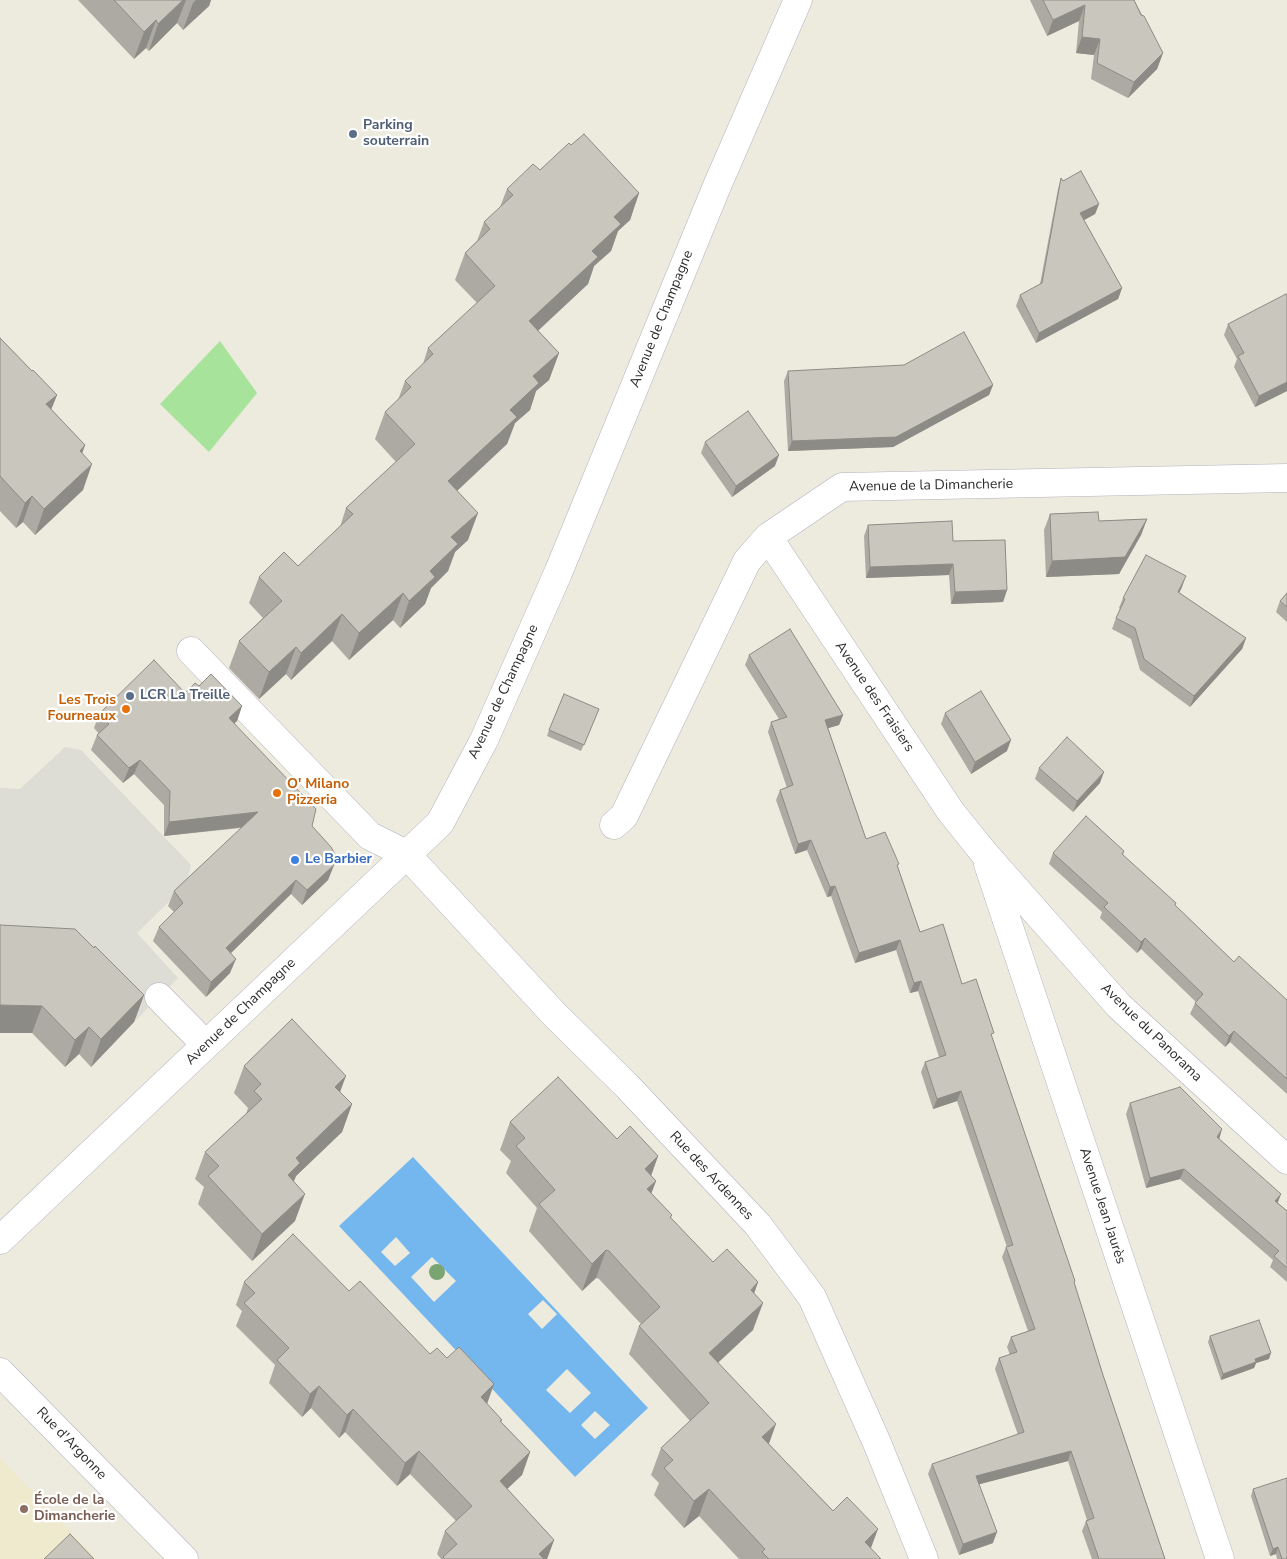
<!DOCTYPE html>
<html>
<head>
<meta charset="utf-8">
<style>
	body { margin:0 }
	canvas { display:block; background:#edeade }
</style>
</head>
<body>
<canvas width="1287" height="1559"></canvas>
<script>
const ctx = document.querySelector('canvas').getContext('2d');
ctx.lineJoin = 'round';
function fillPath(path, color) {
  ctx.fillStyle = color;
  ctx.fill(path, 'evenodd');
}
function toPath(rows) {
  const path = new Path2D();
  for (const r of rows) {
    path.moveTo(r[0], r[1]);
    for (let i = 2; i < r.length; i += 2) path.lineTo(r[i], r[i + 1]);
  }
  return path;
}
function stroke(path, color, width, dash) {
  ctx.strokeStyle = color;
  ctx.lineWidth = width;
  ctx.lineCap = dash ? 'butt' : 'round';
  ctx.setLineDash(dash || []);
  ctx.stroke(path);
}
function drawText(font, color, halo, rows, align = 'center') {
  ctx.font = font + ' "Nunito Sans",sans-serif';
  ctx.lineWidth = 4.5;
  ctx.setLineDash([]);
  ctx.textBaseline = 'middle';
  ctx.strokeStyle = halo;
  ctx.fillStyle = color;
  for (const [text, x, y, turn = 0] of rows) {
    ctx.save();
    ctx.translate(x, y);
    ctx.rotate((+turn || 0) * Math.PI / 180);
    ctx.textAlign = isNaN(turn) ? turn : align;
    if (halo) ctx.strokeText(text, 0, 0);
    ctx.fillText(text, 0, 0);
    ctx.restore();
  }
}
const education = toPath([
	[0,1458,97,1559,0,1559]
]);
const green = toPath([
	[220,341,257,393,209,452,160,404]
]);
const plaza = toPath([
	[65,747,81,750,191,865,186,885,137,933,178,978,134,1022,86,974,0,953,0,788,20,789]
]);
const water = toPath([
	[413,1157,648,1408,575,1477,339,1226],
	[396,1237,410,1253,395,1266,381,1252],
	[432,1257,456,1281,434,1302,411,1277],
	[543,1300,557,1314,542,1329,528,1314],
	[567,1369,591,1393,570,1413,546,1390],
	[595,1411,610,1425,595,1439,581,1425]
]);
const minor = toPath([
	[768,537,951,812,984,853,1119,1006,1287,1160],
	[191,651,370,836,406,854,554,1014,627,1086,758,1225,812,1297,877,1443,924,1559],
	[614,825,624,816,747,561,768,537,842,487,1287,478],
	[988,864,1220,1559],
	[159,997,206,1045],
	[0,1240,440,823,484,740,558,573,717,186,798,0],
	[0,1372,184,1559]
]);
const trees = [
	[437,1272]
];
const wall = toPath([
	[78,0,211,0,209,6,183,30,177,23,149,51,146,48,134,59],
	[1030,0,1134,0,1163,53,1157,69,1128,98,1091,79,1094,55,1076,53,1079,21,1047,36],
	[571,145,639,193,630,220,618,231,611,251,594,266,588,284,538,331,559,353,549,380,536,391,530,410,515,423,507,444,457,490,468,540,455,552,448,571,431,588,425,604,400,628,393,620,349,660,332,641,291,680,286,674,259,699,229,668,239,641,263,618,249,603,259,577,298,566,340,527,346,508,396,462,375,439,385,412,398,400,405,381,423,364,428,348,477,303,455,280,465,253,477,241,484,222,500,207,507,189,540,170],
	[1061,178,1063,181,1099,204,1095,214,1084,220,1122,288,1118,299,1036,343,1016,306,1020,295,1040,284,1058,189],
	[1228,324,1287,391,1255,407,1234,367,1237,359,1224,335],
	[0,338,32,371,57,395,51,409,85,445,82,454,83,490,35,535,23,522,16,528,0,511],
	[788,371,993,385,989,395,893,447,788,451,784,381],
	[705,442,775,466,732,497,701,453],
	[1050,514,1099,521,1147,519,1141,535,1119,574,1046,577,1044,530],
	[868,525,953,541,1007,590,1003,602,951,604,949,575,866,578,864,536],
	[1182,587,1179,593,1246,638,1242,649,1190,707,1140,670,1131,639,1112,629,1116,618,1120,609,1119,608,1123,598],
	[1287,593,1287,622,1276,612,1280,601],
	[749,655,843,715,839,725,828,728,866,839,898,867,920,932,962,984,992,1037,1075,1281,1074,1283,1103,1375,1165,1559,1092,1559,1082,1531,1086,1521,1087,1520,1068,1461,979,1484,993,1543,959,1555,928,1474,932,1464,1018,1435,995,1369,999,1358,1010,1355,1007,1347,1011,1337,1028,1331,1002,1257,1006,1247,1007,1247,957,1101,933,1109,921,1072,925,1062,939,1057,918,991,910,993,896,950,855,963,831,896,827,897,807,850,795,854,776,800,780,790,787,788,768,732,771,722,779,719,745,665],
	[199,686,242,706,237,721,234,723,312,826,334,865,328,880,302,905,291,894,230,953,230,973,206,997,153,941,159,927,174,912,168,906,174,891,241,828,164,836,164,805,134,774,123,783,91,750,97,735,99,734,94,728,99,714,185,693],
	[599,709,581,751,547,736,549,730],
	[945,713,1007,751,971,774,941,724],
	[1039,768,1100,783,1073,812,1035,779],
	[1124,851,1123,855,1234,962,1287,1000,1287,1094,1230,1042,1225,1047,1190,1014,1195,1003,1196,1002,1141,949,1137,953,1100,918,1102,912,1049,864,1053,853],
	[94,948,144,995,134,1022,91,1067,79,1054,65,1067,32,1033,0,1033],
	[244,1066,340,1092,352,1104,342,1132,296,1176,294,1181,295,1221,252,1261,198,1204,204,1187,195,1179,205,1152,246,1114,248,1108,234,1093],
	[1130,1103,1219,1139,1278,1203,1287,1211,1287,1282,1270,1267,1273,1260,1180,1179,1146,1188,1126,1114],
	[510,1122,617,1139,658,1156,651,1176,656,1181,651,1193,672,1215,671,1218,713,1262,758,1282,754,1294,753,1330,718,1363,769,1444,807,1484,881,1559,739,1559,699,1516,684,1528,654,1495,659,1483,651,1475,661,1448,690,1421,629,1354,639,1326,641,1324,599,1279,596,1278,582,1291,529,1231,537,1208,506,1173,511,1161,500,1150],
	[244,1282,349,1291,430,1354,487,1404,502,1420,501,1422,530,1452,522,1475,507,1489,554,1540,547,1559,441,1559,437,1554,445,1531,456,1521,410,1474,397,1486,345,1432,339,1438,311,1408,302,1417,269,1383,275,1365,236,1326,242,1311,236,1305],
	[1210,1336,1269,1359,1256,1363,1254,1368,1221,1380,1208,1342],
	[1253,1489,1287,1559,1277,1559,1276,1554,1270,1556,1251,1496]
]);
const shadedWall = toPath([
	[183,0,186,0,177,23,149,51,158,24],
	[196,0,211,0,209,6,183,30,193,3],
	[1085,5,1079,21,1047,36,1053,20],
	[156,20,146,48,134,59,144,32],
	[1082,37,1100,39,1094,55,1076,53],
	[1163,53,1157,69,1128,98,1134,82],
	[639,193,630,220,618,231,611,251,594,266,588,284,519,348,529,321,592,251,614,217],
	[1099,204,1095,214,1077,224,1080,213],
	[1122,288,1118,299,1036,343,1039,333],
	[559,353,549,380,536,391,530,410,515,423,507,444,439,508,448,481,510,410,533,376],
	[1287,382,1287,391,1255,407,1259,396],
	[993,385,989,395,893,447,788,451,792,441],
	[57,395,47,420,46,404],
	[85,445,76,470,80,451],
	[779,455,775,466,732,497,736,486],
	[92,464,83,490,35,535,44,509],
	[32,496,23,522,16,528,25,503],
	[478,513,468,540,455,552,448,571,431,588,425,604,400,628,409,601,451,537],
	[1147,519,1141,535,1119,574,1046,577,1052,561],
	[953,564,949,575,866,578,870,567],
	[1186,576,1182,587,1174,603,1178,592],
	[1007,590,1003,602,951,604,955,592],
	[403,593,393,620,349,660,359,633],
	[342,614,332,641,291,680,301,653],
	[1246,638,1242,649,1190,707,1194,696],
	[296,647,286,674,259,699,269,672],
	[242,706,237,721,224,733,229,718],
	[843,715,839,725,822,730,825,720],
	[1011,740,1007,751,971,774,975,762],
	[140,760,134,774,123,783,129,768],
	[1104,772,1100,783,1073,812,1077,801],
	[258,812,252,826,164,836,169,822],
	[811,840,807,850,795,854,798,844],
	[334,865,328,880,302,905,307,890],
	[296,880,291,894,221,963,226,948],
	[835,886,831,896,827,897,830,887],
	[1145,938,1141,949,1137,953,1141,942],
	[900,940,896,950,855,963,859,953],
	[236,959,230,973,206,997,211,982],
	[921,981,918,991,910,993,914,983],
	[144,995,134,1022,91,1067,101,1039],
	[0,1005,42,1006,32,1033,0,1033],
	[89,1027,79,1054,65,1067,75,1040],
	[1234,1031,1230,1042,1225,1047,1229,1036],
	[346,1076,336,1103,335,1087],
	[961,1091,957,1101,933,1109,937,1099],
	[352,1104,342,1132,296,1176,290,1190,288,1175,296,1158],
	[1222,1129,1219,1140,1217,1137],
	[658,1156,648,1184,645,1169],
	[1184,1169,1180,1179,1146,1188,1150,1178],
	[656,1181,646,1208,647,1189],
	[305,1194,295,1221,252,1261,262,1234],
	[1281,1194,1277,1205,1275,1201],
	[606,1250,596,1278,582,1291,592,1264],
	[758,1282,748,1310,751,1290],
	[763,1303,753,1330,699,1380,709,1353],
	[1271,1353,1269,1359,1256,1363,1254,1368,1221,1380,1223,1374,1255,1359],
	[494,1384,486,1407,481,1397],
	[319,1386,311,1408,302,1417,310,1394],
	[353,1409,345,1432,339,1438,347,1415],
	[776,1424,766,1452,762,1437],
	[419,1451,410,1474,397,1486,405,1463],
	[1071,1451,1068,1461,973,1486,976,1476],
	[530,1452,522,1475,491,1504,500,1481],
	[709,1489,699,1516,684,1528,694,1501],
	[878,1529,868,1556,865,1542],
	[997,1532,993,1543,959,1555,963,1544],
	[554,1540,547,1559,537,1559,539,1554],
	[1278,1547,1276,1554,1270,1556,1273,1549]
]);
const building = toPath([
	[114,0,183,0,158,24,156,20,144,32,114,0],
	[1043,0,1134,0,1141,15,1144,16,1163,53,1134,82,1097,63,1100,39,1082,37,1085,5,1053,20,1043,0],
	[584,134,639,193,614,217,621,224,592,251,598,257,529,321,559,353,533,376,539,383,510,410,517,417,448,481,478,513,451,537,458,544,430,571,435,577,409,601,403,593,359,633,342,614,301,653,296,647,269,672,239,641,282,601,259,577,284,552,298,566,353,514,346,508,415,444,385,412,411,387,405,381,433,354,428,348,495,286,465,253,490,229,484,222,513,195,507,189,533,164,540,170,569,143,571,145,584,134],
	[1081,171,1099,204,1080,213,1122,288,1039,333,1020,295,1042,283,1061,178,1063,181,1081,171],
	[1286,294,1287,297,1287,382,1259,396,1238,356,1244,353,1228,324,1286,294],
	[964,332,993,385,896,437,792,441,788,371,904,365,964,332],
	[0,338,32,371,33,370,57,395,46,404,85,445,80,451,92,464,44,509,32,496,25,503,0,476,0,338],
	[748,411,779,455,736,486,705,442,748,411],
	[1098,512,1099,521,1147,519,1125,557,1052,561,1050,514,1098,512],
	[952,521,953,541,1005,540,1007,590,955,592,953,564,870,567,868,525,952,521],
	[1146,555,1186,576,1178,592,1246,638,1194,696,1144,659,1135,628,1116,618,1125,599,1123,598,1146,555],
	[1287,593,1287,607,1280,601,1287,593],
	[790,629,843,715,825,720,866,839,885,832,899,864,897,865,920,932,943,924,962,984,976,979,994,1033,991,1034,1075,1281,1074,1282,1103,1375,1165,1559,1099,1559,1086,1521,1094,1518,1071,1451,976,1476,997,1532,963,1544,932,1464,1024,1432,999,1358,1017,1352,1011,1337,1035,1329,1006,1247,1013,1245,961,1091,937,1099,925,1062,946,1055,921,981,914,983,900,940,859,953,835,886,830,887,811,840,798,844,780,790,793,785,771,722,787,717,749,655,790,629],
	[154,660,185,693,195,683,199,686,211,674,242,706,229,718,316,809,312,826,331,847,335,854,334,865,307,890,296,880,226,948,236,959,211,982,159,927,183,903,174,891,258,812,169,822,170,791,140,760,129,768,97,735,109,724,99,714,154,660],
	[981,691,1011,740,975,762,945,713,981,691],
	[564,694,599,709,584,745,549,730,564,694],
	[1067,737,1104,772,1077,801,1039,768,1067,737],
	[1086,816,1124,851,1122,854,1176,903,1175,905,1234,962,1239,956,1287,1000,1287,1079,1234,1031,1229,1036,1195,1003,1203,994,1145,938,1141,942,1104,907,1108,903,1053,853,1086,816],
	[0,925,75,929,94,948,95,946,144,995,101,1039,89,1027,75,1040,42,1006,0,1005,0,925],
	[292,1019,346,1076,335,1087,352,1104,296,1158,300,1163,288,1175,305,1194,262,1234,208,1176,219,1166,205,1152,262,1099,254,1091,261,1084,244,1066,292,1019],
	[558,1077,617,1139,630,1126,658,1156,645,1169,656,1181,647,1189,672,1215,670,1217,713,1262,727,1249,758,1282,751,1290,763,1303,709,1353,776,1424,762,1437,807,1484,833,1511,847,1497,878,1529,865,1542,881,1559,769,1559,762,1552,765,1549,709,1489,694,1501,664,1468,673,1460,661,1448,709,1403,639,1326,660,1307,609,1251,606,1250,592,1264,539,1204,555,1190,516,1146,525,1138,510,1122,558,1077],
	[1180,1087,1222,1129,1217,1137,1281,1194,1275,1201,1287,1211,1287,1268,1274,1256,1279,1251,1184,1169,1150,1178,1130,1103,1180,1087],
	[293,1234,349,1291,360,1281,430,1354,437,1348,447,1358,459,1347,494,1384,481,1397,502,1420,500,1421,530,1452,500,1481,554,1540,539,1554,544,1559,445,1559,443,1557,457,1544,445,1531,472,1506,419,1451,405,1463,353,1409,347,1415,319,1386,310,1394,277,1360,289,1348,244,1303,255,1293,244,1282,293,1234],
	[1259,1320,1271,1353,1255,1359,1256,1362,1223,1374,1210,1336,1259,1320],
	[1287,1478,1287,1559,1282,1559,1278,1547,1273,1549,1253,1489,1287,1478],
	[70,1534,94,1559,44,1559,70,1534]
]);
const markers = [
	[353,134,5,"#5c6f8a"],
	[130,696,5,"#5c6f8a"],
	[126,709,5,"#e8710a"],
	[277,793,5,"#e8710a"],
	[295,860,5,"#3f7fe0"],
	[24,1509,5,"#8d6e63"]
];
const serviceNames = [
	["Parking",363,126],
	["souterrain",363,142],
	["LCR La Treille",140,696]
];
const streetNames = [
	["Avenue de Champagne",662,319,-68],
	["Avenue de la Dimancherie",931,486,-1],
	["Avenue de Champagne",504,692,-65],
	["Avenue des Fraisiers",874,697,56],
	["Avenue de Champagne",241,1012,-44],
	["Avenue du Panorama",1151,1033,44],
	["Rue des Ardennes",711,1176,47],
	["Avenue Jean Jaurès",1102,1206,72],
	["Rue d'Argonne",71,1444,46]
];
const foodNames = [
	["Les Trois",116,701],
	["Fourneaux",116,717],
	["O' Milano",287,785,"left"],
	["Pizzeria",287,801,"left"]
];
const shopNames = [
	["Le Barbier",305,860]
];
const educationNames = [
	["École de la",34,1501],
	["Dimancherie",34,1517]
];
fillPath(education, '#efeace');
fillPath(green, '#a7e39b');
fillPath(plaza, '#dddcd5');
fillPath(water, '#73b7ee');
stroke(minor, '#b2b2bf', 29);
stroke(minor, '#fff', 28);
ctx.fillStyle = '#7ba473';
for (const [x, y] of trees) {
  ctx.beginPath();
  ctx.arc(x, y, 8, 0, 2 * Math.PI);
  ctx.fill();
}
fillPath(wall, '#adaaa3');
fillPath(shadedWall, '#8d8b85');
fillPath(building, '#c9c6be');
stroke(building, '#8d8b85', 1);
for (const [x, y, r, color] of markers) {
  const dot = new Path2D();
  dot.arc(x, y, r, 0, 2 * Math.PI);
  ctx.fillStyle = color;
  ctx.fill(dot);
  stroke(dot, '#fff', 2);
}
drawText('bold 14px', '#4e5e75', '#fff', serviceNames, 'left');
drawText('14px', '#2c2c2c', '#fff', streetNames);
drawText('bold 14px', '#c56008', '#fff', foodNames, 'right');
drawText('bold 14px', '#366cbe', '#fff', shopNames, 'left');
drawText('bold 14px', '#785e54', '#fff', educationNames, 'left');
</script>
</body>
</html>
